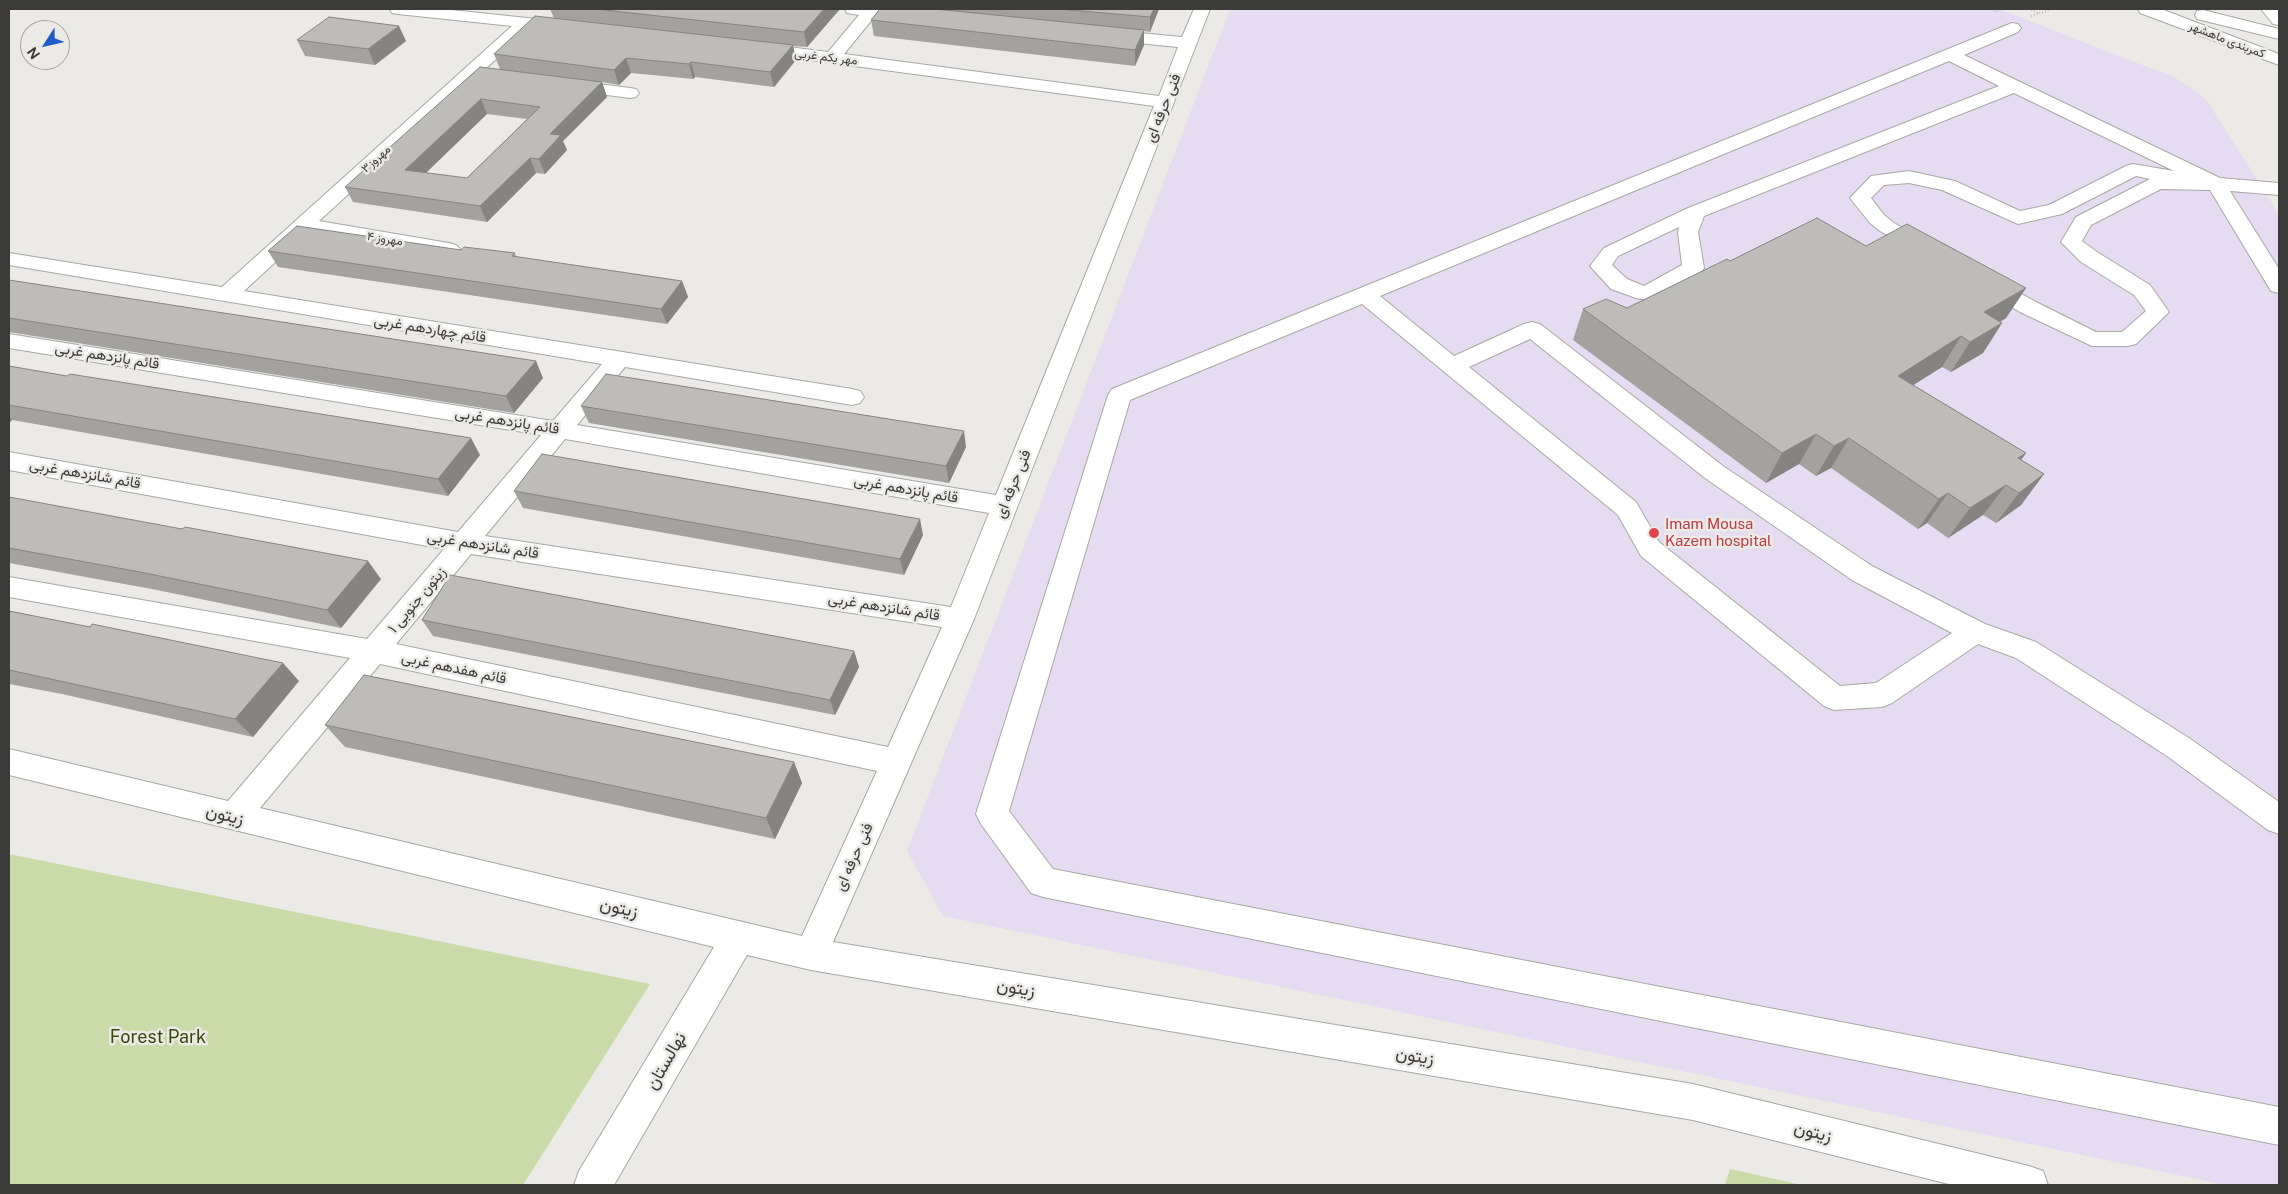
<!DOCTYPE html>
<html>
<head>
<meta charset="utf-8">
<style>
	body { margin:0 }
	#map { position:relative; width:2288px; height:1194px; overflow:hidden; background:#eceae7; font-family:"Public Sans",sans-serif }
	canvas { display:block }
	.frame { position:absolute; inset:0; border:10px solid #3b3b39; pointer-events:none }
	.north { position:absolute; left:20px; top:20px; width:50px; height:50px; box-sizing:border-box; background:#eceae7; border:1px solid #a5a4a1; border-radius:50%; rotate:235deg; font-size:14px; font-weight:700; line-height:20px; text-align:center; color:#3b3b39 }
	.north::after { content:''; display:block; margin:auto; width:18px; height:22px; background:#205dc9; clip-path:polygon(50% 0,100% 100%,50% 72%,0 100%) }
</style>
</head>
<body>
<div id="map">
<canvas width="2288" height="1194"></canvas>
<div class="frame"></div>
<div class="north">N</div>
</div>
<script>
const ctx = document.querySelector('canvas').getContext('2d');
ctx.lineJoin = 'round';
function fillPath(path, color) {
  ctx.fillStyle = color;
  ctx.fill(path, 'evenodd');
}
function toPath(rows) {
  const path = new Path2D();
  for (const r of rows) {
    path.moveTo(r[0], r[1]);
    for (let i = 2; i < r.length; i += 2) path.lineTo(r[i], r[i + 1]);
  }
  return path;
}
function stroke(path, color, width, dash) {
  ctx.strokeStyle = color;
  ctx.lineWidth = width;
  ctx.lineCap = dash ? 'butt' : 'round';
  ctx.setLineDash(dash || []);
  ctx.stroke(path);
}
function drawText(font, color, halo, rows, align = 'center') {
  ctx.font = font + ' "Public Sans",Vazirmatn,sans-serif';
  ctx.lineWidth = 5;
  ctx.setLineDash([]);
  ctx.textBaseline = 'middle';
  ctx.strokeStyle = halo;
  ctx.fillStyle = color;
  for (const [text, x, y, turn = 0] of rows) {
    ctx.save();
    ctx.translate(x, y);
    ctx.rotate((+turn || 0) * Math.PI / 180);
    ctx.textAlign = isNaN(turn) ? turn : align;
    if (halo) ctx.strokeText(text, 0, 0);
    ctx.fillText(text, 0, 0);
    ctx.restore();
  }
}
const medical = toPath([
	[1230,9,1999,9,2176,78,2206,99,2279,214,2279,1185,2225,1185,943,916,907,851]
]);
const green = toPath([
	[9,854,650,984,523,1185,9,1185],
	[1730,1169,1802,1185,1725,1185]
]);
const path = toPath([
	[1991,9,1999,12],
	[2029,9,2039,13],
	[2031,16,2052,9]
]);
const minor = toPath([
	[390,9,442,9,565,22,571,23,573,27,571,31,565,32,530,28,319,221,449,243,456,245,460,249,456,253,449,255,308,232,244,291,852,389,860,391,864,397,860,403,852,405,625,367,577,425,996,495,1154,106,757,53,751,52,748,48,751,44,757,43,828,52,859,15,847,13,845,9,916,10,922,11,924,15,922,19,916,20,875,16,844,54,1159,96,1178,47,1108,40,1102,39,1099,35,1102,31,1108,30,1182,37,1194,9,1210,9,974,619,833,942,1693,1084,2029,1166,2043,1171,2048,1185,1953,1185,1693,1120,811,970,747,955,614,1185,574,1185,579,1171,714,947,9,775,9,749,228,801,350,658,9,597,9,577,367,639,444,549,9,470,9,452,458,532,541,435,9,348,9,334,553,421,602,364,9,265,9,253,222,287,512,26,398,14,392,13,390,9],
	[565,439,989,513,951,607,485,536,565,439],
	[471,554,942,627,888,747,396,644,471,554],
	[380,664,877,771,802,936,260,808,380,664],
	[2012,23,2018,24,2021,28,2018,32,1964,55,2220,178,2279,183,2279,195,2230,191,2279,269,2279,293,2271,291,2268,286,2210,190,2161,189,2091,225,2082,241,2097,252,2150,285,2169,312,2136,344,2128,346,2092,346,2020,312,1880,231,1870,223,1850,198,1871,176,1909,171,1955,181,2020,211,2049,205,2126,166,2133,164,2174,171,2014,93,1704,216,1698,232,1704,268,1701,273,1655,298,1647,300,1636,298,1611,289,1590,266,1604,248,1688,208,1999,86,1949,61,1380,296,1454,356,1524,324,1532,322,1540,324,1723,466,1872,566,1985,624,2036,642,2189,738,2279,802,2279,834,2268,830,2167,756,2016,658,1978,644,1892,703,1882,707,1834,710,1824,706,1641,556,1618,515,1362,304,1130,400,1009,811,1053,869,2279,1107,2279,1145,1043,897,1031,893,981,824,976,814,1108,395,1112,389,2012,23],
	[2136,176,2150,179,2076,217,2061,242,2081,262,2134,295,2146,311,2122,332,2096,332,2036,302,1894,223,1884,215,1871,198,1884,185,1909,183,1942,190,2018,224,2062,214,2136,176],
	[1679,227,1678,232,1682,265,1644,286,1627,279,1612,265,1618,256,1679,227],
	[1530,339,1705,478,1852,580,1952,633,1876,683,1840,686,1659,542,1636,502,1469,367,1530,339],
	[567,80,630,88,636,89,639,93,636,97,630,98,561,89,558,85,561,81,567,80]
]);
const major = toPath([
	[2138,9,2161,9,2279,54,2279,65,2140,13,2138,9],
	[2261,9,2278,9,2279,25,2273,24,2261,9],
	[2203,10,2279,29,2279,39,2197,19,2195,15,2197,11,2203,10]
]);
const wall = toPath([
	[550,9,840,9,807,47,793,46,796,60,774,87,695,77,693,79,631,73,619,85,602,82,607,97,563,141,567,150,545,174,536,173,487,222,353,202,345,187,500,69,494,54,554,18],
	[487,114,527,119,467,178,426,173],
	[880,9,1159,9,1150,32,1144,31,1144,45,1135,66,874,36,871,20],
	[297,40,406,41,375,65,305,56],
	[1866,246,2026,288,2006,318,2000,322,2002,323,1983,353,1951,372,1942,367,1913,385,2026,453,2021,460,2044,474,2021,505,1996,523,1983,515,1948,538,1927,523,1918,529,1831,468,1816,476,1799,464,1766,483,1573,340,1583,309,1627,308,1730,261],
	[461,250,515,253,516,257,682,281,688,297,667,324,278,267,268,251],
	[9,280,543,378,514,413,9,332],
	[9,366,480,455,448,496,12,420,9,423],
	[581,406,966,447,949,483,589,423],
	[514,491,923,535,904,575,523,508],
	[9,497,381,579,341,628,157,590,9,563],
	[9,611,90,627,299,681,253,737,62,694,9,684],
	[422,620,854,651,859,667,835,715,433,636],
	[325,725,794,762,802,783,775,839,345,747]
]);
const shadedWall = toPath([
	[824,9,840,9,807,47,804,32],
	[1154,9,1159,9,1150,32,1150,17],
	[399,26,406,41,375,65,368,49],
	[1144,30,1144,45,1135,66,1135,50],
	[793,45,796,60,774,87,770,72],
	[626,58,631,73,619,85,614,70],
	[691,62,695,77,693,79,689,64],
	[602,82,607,97,563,141,567,150,545,174,539,159,550,134],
	[481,99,487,114,413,185,405,170],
	[530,158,536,173,487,222,480,206],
	[682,281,688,297,667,324,661,309],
	[2026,288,2006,318,1968,341,1984,312],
	[2002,323,1983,353,1951,372,1970,342],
	[1961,336,1942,367,1880,406,1898,376],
	[536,361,543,378,514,413,506,396],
	[9,416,12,420,9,423],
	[964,431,966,447,949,483,946,466],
	[1816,434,1799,464,1766,483,1782,453],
	[471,438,480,455,448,496,438,479],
	[1849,438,1831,468,1816,476,1834,446],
	[2026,453,2004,483,2018,458],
	[2044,474,2021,505,1996,523,2019,493],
	[2006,485,1983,515,1948,538,1970,508],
	[1948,493,1927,523,1918,529,1939,499],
	[920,519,923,535,904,575,900,559],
	[368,561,381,579,341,628,327,610],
	[854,651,859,667,835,715,830,700],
	[283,663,299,681,253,737,235,719],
	[794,762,802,783,775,839,766,818]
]);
const building = toPath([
	[595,9,824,9,804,32,595,9],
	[880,9,935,9,1144,30,1135,50,871,20,880,9],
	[1059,9,1154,9,1150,17,1059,9],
	[535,16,793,45,770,72,691,62,689,64,626,58,614,70,494,54,535,16],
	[329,17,399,26,368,49,297,40,329,17],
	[480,67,602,82,550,134,561,135,539,159,530,158,480,206,345,187,480,67],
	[481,99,540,107,467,178,405,170,481,99],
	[1817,218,1866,246,1907,224,2026,288,1984,312,2002,323,1970,342,1961,336,1898,376,2026,453,2018,458,2044,474,2019,493,2006,485,1970,508,1948,493,1939,499,1849,438,1834,446,1816,434,1782,453,1583,309,1606,299,1627,308,1727,259,1730,261,1817,218],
	[297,226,461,250,464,247,515,253,512,256,682,281,661,309,268,251,297,226],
	[9,280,536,361,506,396,9,318,9,280],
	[9,366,67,376,70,374,471,438,438,479,9,405,9,366],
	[606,374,964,431,946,466,581,406,606,374],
	[542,454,920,519,900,559,514,491,542,454],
	[9,497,182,529,185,527,368,561,327,610,140,572,9,548,9,497],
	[450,575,854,651,830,700,422,620,450,575],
	[9,611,90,627,92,624,283,663,235,719,9,670,9,611],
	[364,675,794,762,766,818,325,725,364,675]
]);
const markers = [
	[1654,533,6,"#e0444e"]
];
const farStreetnames = [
	["کمربندی ماهشهر",2227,40,21],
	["مهر یکم غربی",826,57,7],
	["مهروز۳",376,159,-42],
	["مهروز ۴",385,239,9]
];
const streetNames = [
	["فنی حرفه ای",1163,108,-68],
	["قائم چهاردهم غربی",430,329,9],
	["قائم پانزدهم غربی",107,356,9],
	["قائم پانزدهم غربی",507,421,9],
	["قائم شانزدهم غربی",85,474,10],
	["فنی حرفه ای",1013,484,-68],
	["قائم پانزدهم غربی",906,489,10],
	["قائم شانزدهم غربی",483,545,9],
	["زیتون جنوبی ۱",417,600,-50],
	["قائم شانزدهم غربی",884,607,9],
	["قائم هفدهم غربی",454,668,12],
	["فنی حرفه ای",854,857,-66]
];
const healthNames = [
	["Imam Mousa",1665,524],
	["Kazem hospital",1665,541]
];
const nearStreetnames = [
	["زیتون",225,815,14],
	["زیتون",619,908,13],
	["زیتون",1016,988,10],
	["زیتون",1415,1056,10],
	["نهالستان",666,1061,-60],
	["زیتون",1813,1132,14]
];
const nearParknames = [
	["Forest Park",158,1037]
];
fillPath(medical, '#e5dcf1');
fillPath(green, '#c8dba9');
stroke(minor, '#a9a7a5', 2);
stroke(major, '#a9a7a5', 2);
stroke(path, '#93928f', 2, [0.5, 2.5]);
fillPath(minor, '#fff');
fillPath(major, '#fff');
fillPath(wall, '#a3a29f');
fillPath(shadedWall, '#858482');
fillPath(building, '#bebcb9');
stroke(building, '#858482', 1);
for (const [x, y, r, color] of markers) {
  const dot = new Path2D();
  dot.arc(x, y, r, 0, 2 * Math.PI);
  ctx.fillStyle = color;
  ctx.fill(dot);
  stroke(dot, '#eceae7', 2);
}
drawText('12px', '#3b3b39', '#eceae7', farStreetnames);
drawText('15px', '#3b3b39', '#eceae7', streetNames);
drawText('15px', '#be3a42', '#eceae7', healthNames, 'left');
drawText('18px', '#3b3b39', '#eceae7', nearStreetnames);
drawText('18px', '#37480c', '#eceae7', nearParknames);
</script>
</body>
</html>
